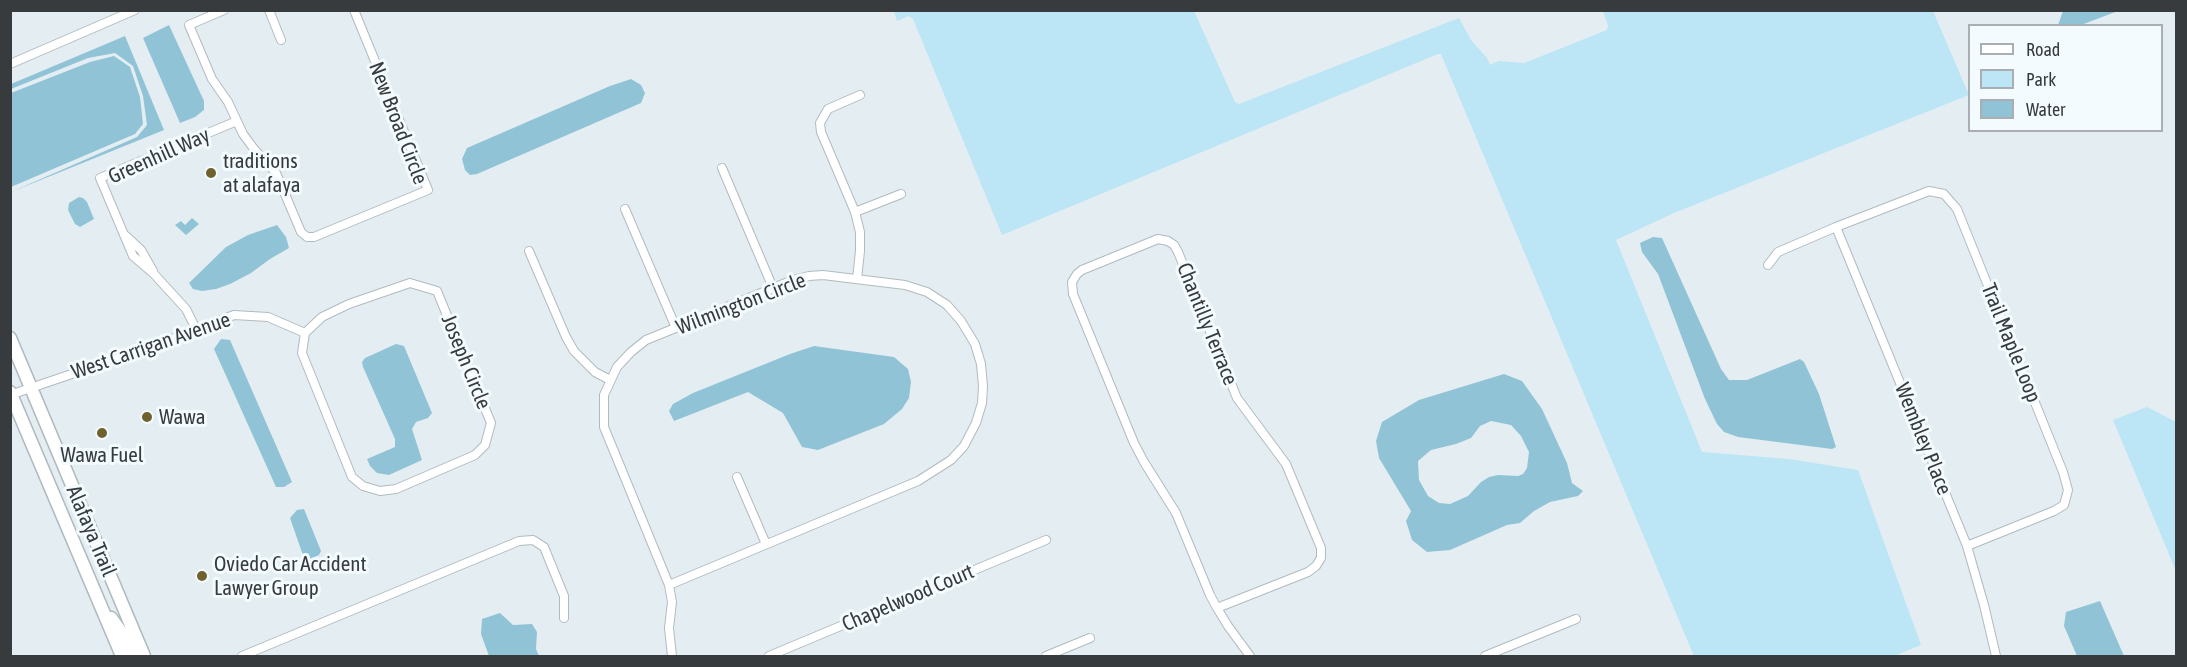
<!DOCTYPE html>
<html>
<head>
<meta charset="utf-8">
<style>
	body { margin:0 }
	#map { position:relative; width:2187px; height:667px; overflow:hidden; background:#e4eef2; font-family:"Asap Condensed",sans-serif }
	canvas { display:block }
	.frame { position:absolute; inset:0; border:12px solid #373b3d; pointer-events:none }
	.legend { position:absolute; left:1968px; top:24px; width:195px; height:108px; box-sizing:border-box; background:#f3fbfe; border:2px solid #a8aeb1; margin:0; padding:8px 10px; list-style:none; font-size:18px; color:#373b3d }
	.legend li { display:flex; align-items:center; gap:12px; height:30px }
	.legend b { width:30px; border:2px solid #a8aeb1 }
</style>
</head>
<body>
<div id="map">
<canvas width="2187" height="667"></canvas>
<div class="frame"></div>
<ul class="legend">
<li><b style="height:8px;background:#fff"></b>Road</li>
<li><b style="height:16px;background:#bce5f5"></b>Park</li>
<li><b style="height:16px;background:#91c3d6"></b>Water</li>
</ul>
</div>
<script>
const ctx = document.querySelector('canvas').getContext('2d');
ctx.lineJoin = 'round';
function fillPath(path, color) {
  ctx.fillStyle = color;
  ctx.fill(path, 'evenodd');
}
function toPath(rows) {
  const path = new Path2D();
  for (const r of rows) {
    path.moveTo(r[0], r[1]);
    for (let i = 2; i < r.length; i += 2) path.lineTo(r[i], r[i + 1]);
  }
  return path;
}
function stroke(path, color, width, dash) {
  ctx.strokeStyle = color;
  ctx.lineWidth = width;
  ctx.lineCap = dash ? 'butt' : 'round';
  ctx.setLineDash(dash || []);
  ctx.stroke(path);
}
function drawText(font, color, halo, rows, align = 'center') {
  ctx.font = font + ' "Asap Condensed",sans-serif';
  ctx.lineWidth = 6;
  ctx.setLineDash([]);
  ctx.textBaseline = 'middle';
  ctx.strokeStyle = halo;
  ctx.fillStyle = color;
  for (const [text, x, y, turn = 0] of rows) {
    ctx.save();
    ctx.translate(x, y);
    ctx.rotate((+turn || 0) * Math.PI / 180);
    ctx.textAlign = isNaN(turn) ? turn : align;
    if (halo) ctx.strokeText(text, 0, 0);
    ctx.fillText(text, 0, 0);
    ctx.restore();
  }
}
const green = toPath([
	[894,11,1194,11,1235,102,1239,104,1459,18,1471,40,1487,58,1490,65,1499,61,1524,63,1607,30,1608,25,1603,11,1933,11,1969,95,1674,213,1616,240,1702,452,1789,459,1858,470,1921,645,1894,656,1694,656,1441,54,1438,54,1002,235,913,19,909,16,897,21],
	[2147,407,2176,422,2176,571,2113,420]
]);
const water = toPath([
	[2063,11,2063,10,2118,11,2081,25,2058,25],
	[169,25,204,101,204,110,195,117,180,123,143,38],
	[125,36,164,130,11,192,137,137,147,125,143,96,133,66,115,53,88,58,11,89,11,84],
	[114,56,130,67,140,97,143,124,135,134,11,187,11,93,90,62],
	[631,79,641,85,645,93,641,103,477,174,470,175,465,170,462,159,467,148,610,86],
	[79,197,83,198,87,202,94,219,80,227,75,224,68,210,69,203],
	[192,218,199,224,186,235,175,225,181,221,185,225],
	[277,225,286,237,289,248,270,259,251,273,230,284,216,289,202,291,193,289,189,283,226,247,248,235],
	[1653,237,1662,238,1721,369,1729,380,1747,380,1800,359,1804,362,1819,394,1836,447,1832,449,1738,437,1724,432,1717,424,1705,399,1658,274,1642,252,1640,243],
	[221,339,230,340,292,482,284,487,276,487,214,349],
	[396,344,404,346,432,413,428,418,416,422,412,429,422,460,389,475,377,473,370,466,367,459,395,447,395,439,363,367,362,362,365,358],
	[814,346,894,357,908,369,911,382,909,398,902,409,884,424,818,450,802,447,783,413,748,392,674,421,669,411,673,404,693,393,790,354],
	[1504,374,1522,381,1542,409,1567,463,1572,483,1583,491,1578,496,1550,502,1534,511,1520,523,1507,525,1450,550,1427,552,1412,540,1406,521,1411,511,1379,458,1376,441,1382,422,1419,400],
	[1491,421,1511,425,1521,436,1529,452,1527,468,1523,474,1518,476,1498,475,1489,477,1481,482,1468,496,1450,504,1439,503,1428,496,1419,480,1418,461,1431,450,1456,444,1471,438,1480,426],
	[304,509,321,551,319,555,305,561,290,518,297,510],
	[2100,601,2124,656,2077,656,2064,626,2066,612],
	[500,613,513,625,532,624,537,632,536,649,539,656,489,656,481,634,482,619]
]);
const minor = toPath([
	[224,10,189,25,212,79,228,102,243,134,254,149,276,173,301,232,307,237,314,237,428,190,354,10],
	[269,10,281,40],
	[10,64,135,10],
	[722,168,773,288],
	[625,209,676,328],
	[855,212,901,194],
	[1836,227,1967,546,1984,605,1996,656],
	[126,236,141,250,153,271],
	[529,251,566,337,574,351,595,372,610,380],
	[1768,265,1778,252,1836,227,1929,191,1944,194,1957,209,2063,472,2068,490,2064,505,2054,511,1967,546],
	[857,279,860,251,860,232,855,212,821,132,820,123,828,109,860,95],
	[410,283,437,291,491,423,485,445,475,455,396,489,380,491,363,486,352,477,302,353,305,333,322,317,349,304,410,283],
	[196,329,186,309,154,274,133,256,100,178,237,121],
	[10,395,154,346,234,315,268,317,305,333],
	[737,477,766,544],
	[669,585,918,481,951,460,964,446,976,423,982,403,983,386,981,364,975,344,961,321,947,305,927,292,905,285,823,275,809,276,793,280,646,340,631,352,617,367,604,395,604,427,669,585,672,602,669,628,672,656],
	[1217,608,1308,572,1316,566,1321,558,1321,548,1286,464,1237,398,1178,252,1174,245,1168,241,1158,239,1082,270,1077,274,1072,282,1073,294,1134,443,1144,462,1176,513,1210,595,1217,608,1228,626,1250,656],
	[242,656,519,541,533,540,544,547,564,596,564,618],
	[769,656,1046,540],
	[1046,656,1090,638],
	[1485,656,1576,619]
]);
const primary = toPath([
	[10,338,144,656],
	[10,392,122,656],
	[111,618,126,639,133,656]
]);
const markers = [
	[211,173,6,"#6f622f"],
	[147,417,6,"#6f622f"],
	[102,433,6,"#6f622f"],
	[202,576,6,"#6f622f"]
];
const streetNames = [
	["New Broad Circle",398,123,69],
	["Greenhill Way",159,156,-24],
	["Wilmington Circle",741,304,-21],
	["Chantilly Terrace",1207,324,68],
	["Trail Maple Loop",2011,343,68],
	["West Carrigan Avenue",151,346,-19],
	["Joseph Circle",466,362,68],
	["Wembley Place",1923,439,68],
	["Alafaya Trail",91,531,67],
	["Chapelwood Court",908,598,-23]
];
const poiNames = [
	["traditions",223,161],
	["at alafaya",223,185],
	["Wawa",159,417],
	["Wawa Fuel",102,455,"center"],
	["Oviedo Car Accident",214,564],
	["Lawyer Group",214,588]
];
fillPath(green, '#bce5f5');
fillPath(water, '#91c3d6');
stroke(minor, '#b1bbbf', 10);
stroke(primary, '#b1bbbf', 15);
stroke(minor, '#fff', 8);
stroke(primary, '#fff', 12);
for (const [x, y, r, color] of markers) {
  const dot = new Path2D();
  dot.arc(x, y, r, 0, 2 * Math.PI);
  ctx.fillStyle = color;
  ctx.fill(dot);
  stroke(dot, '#f3fbfe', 2);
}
drawText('21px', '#373b3d', '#f3fbfe', streetNames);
drawText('21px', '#373b3d', '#f3fbfe', poiNames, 'left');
</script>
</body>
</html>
